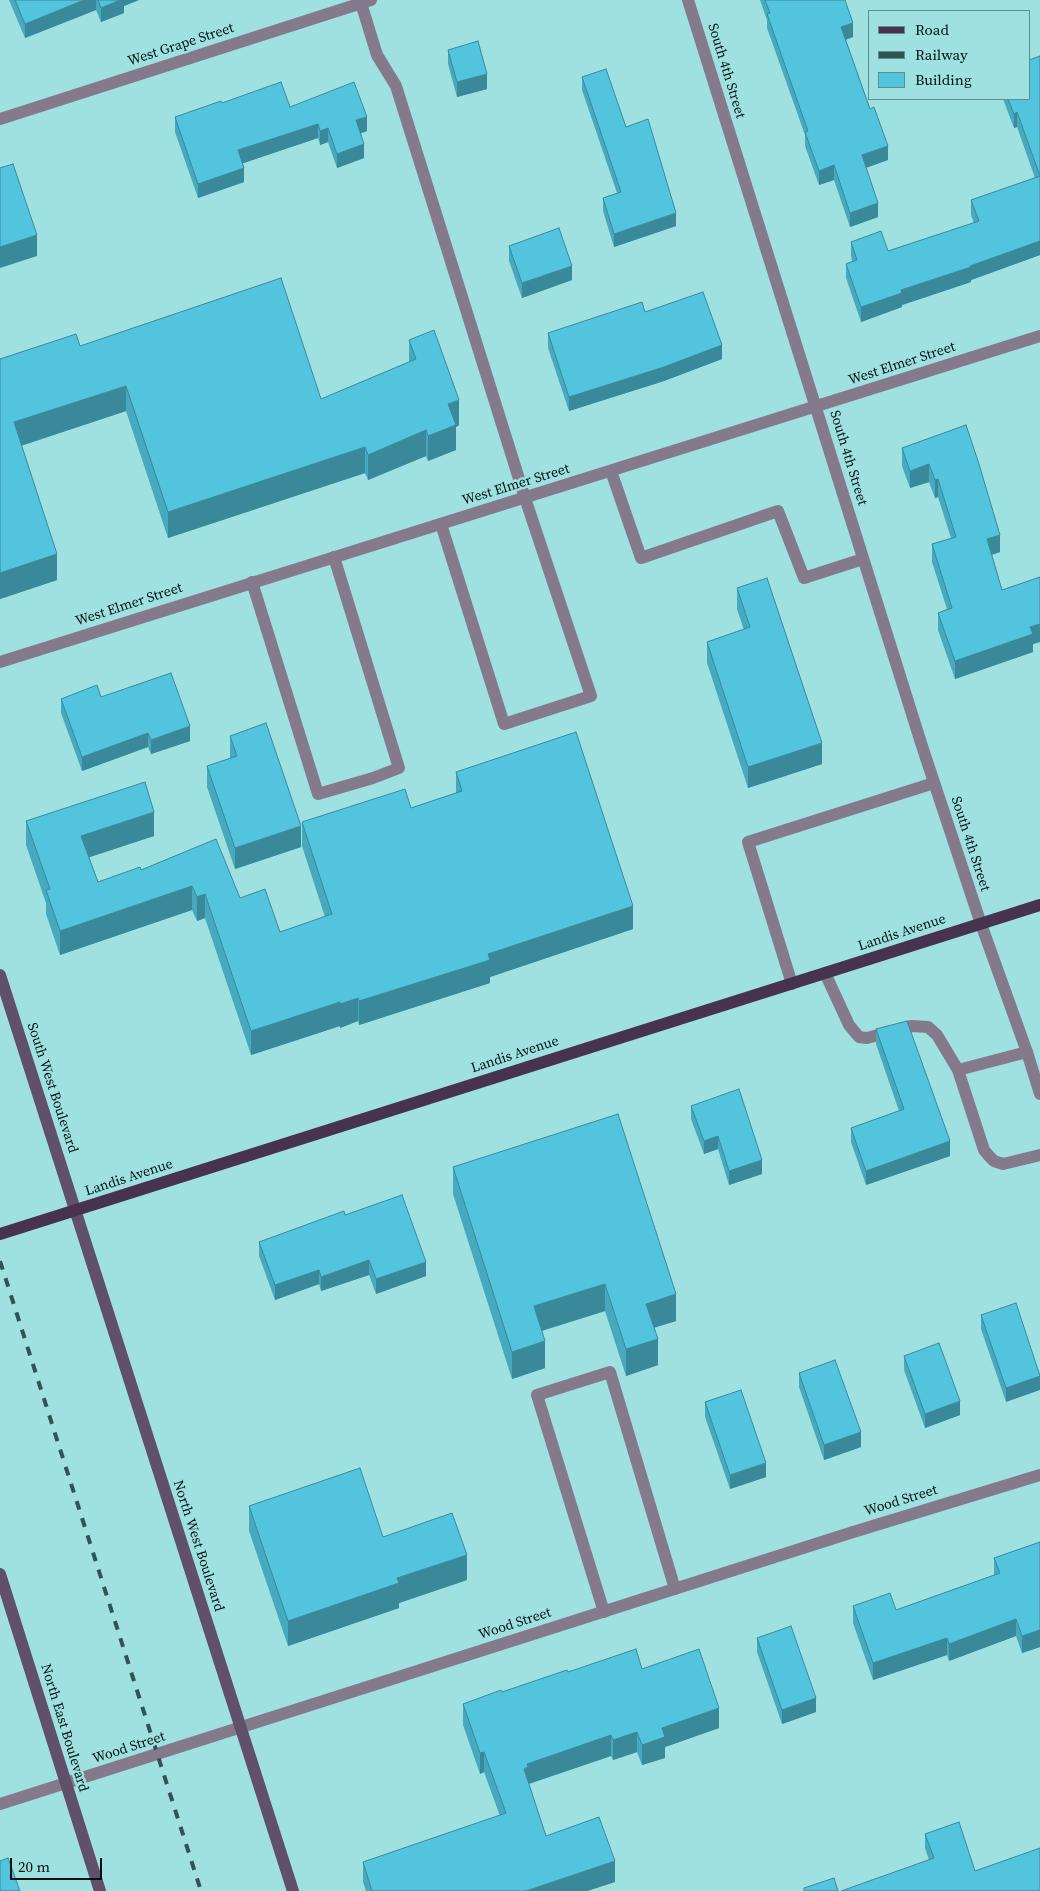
<!DOCTYPE html>
<html>
<head>
<meta charset="utf-8">
<style>
	body { margin:0 }
	#map { position:relative; width:1040px; height:1891px; overflow:hidden; background:#9fe1e0; font-family:"Source Serif 4",serif }
	canvas { display:block }
	.legend { position:absolute; left:868px; top:10px; width:162px; height:90px; box-sizing:border-box; background:#9fe1e0; border:1px solid #5f8e8e; margin:0; padding:6px 9px; list-style:none; font-size:15px; color:#001212 }
	.legend li { display:flex; align-items:center; gap:10px; height:25px }
	.legend b { width:25px; border:1px solid #5f8e8e }
	.scale { position:absolute; left:10px; top:1858px; width:92px; height:22px; box-sizing:border-box; border:2px solid #001212; border-top:0; padding-left:6px; font-size:15px; line-height:18px; white-space:nowrap; color:#001212; -webkit-text-stroke:4px #9fe1e0; paint-order:stroke }
</style>
</head>
<body>
<div id="map">
<canvas width="1040" height="1891"></canvas>
<ul class="legend">
<li><b style="height:6px;background:#473350"></b>Road</li>
<li><b style="height:6px;background:#325353"></b>Railway</li>
<li><b style="height:14px;background:#53c4dd"></b>Building</li>
</ul>
<div class="scale">20 m</div>
</div>
<script>
const ctx = document.querySelector('canvas').getContext('2d');
ctx.lineJoin = 'round';
function toPath(rows) {
  const path = new Path2D();
  for (const r of rows) {
    path.moveTo(r[0], r[1]);
    for (let i = 2; i < r.length; i += 2) path.lineTo(r[i], r[i + 1]);
  }
  return path;
}
function stroke(path, color, width, dash) {
  ctx.strokeStyle = color;
  ctx.lineWidth = width;
  ctx.lineCap = dash ? 'butt' : 'round';
  ctx.setLineDash(dash || []);
  ctx.stroke(path);
}
function fillPath(path, color) {
  ctx.fillStyle = color;
  ctx.fill(path, 'evenodd');
}
function drawText(font, color, halo, rows, align = 'center') {
  ctx.font = font + ' "Source Serif 4",serif';
  ctx.lineWidth = 5;
  ctx.setLineDash([]);
  ctx.textBaseline = 'middle';
  ctx.strokeStyle = halo;
  ctx.fillStyle = color;
  for (const [text, x, y, turn = 0] of rows) {
    ctx.save();
    ctx.translate(x, y);
    ctx.rotate((+turn || 0) * Math.PI / 180);
    ctx.textAlign = isNaN(turn) ? turn : align;
    if (halo) ctx.strokeText(text, 0, 0);
    ctx.fillText(text, 0, 0);
    ctx.restore();
  }
}
const lane = toPath([
	[361,3,377,55,396,86,525,498,591,696,504,724,441,524],
	[611,471,641,558,778,511,804,578,863,559],
	[252,582,318,794,373,778,399,768,334,557],
	[825,973,849,1025,859,1037,867,1038,911,1026,928,1027,937,1035,958,1070],
	[792,984,748,842,934,783],
	[1027,1052,958,1070,984,1150,989,1156,994,1161,1003,1164,1040,1155],
	[604,1612,537,1395,610,1372,675,1589]
]);
const street = toPath([
	[688,0,922,746,981,924,1027,1052,1040,1094],
	[0,119,371,0],
	[0,662,1040,336],
	[0,1804,850,1533,1040,1475]
]);
const secondary = toPath([
	[0,975,293,1891],
	[0,1574,100,1891]
]);
const primary = toPath([
	[0,1234,1040,905]
]);
const rail = toPath([
	[0,1261,201,1891]
]);
const wall = toPath([
	[9,0,139,0,124,6,124,13,101,22,96,10,25,38],
	[760,0,845,0,853,37,846,40,888,160,866,168,878,217,850,227,834,180,819,185,805,146,805,135,767,28,767,20],
	[448,50,487,89,457,97,448,64],
	[1040,56,1040,255,971,280,971,282,902,305,902,307,861,322,846,278,846,264,852,261,851,256,851,242,888,251,974,223,971,215,971,200,1035,178,1017,127,1014,128,1003,99,1029,99],
	[582,77,626,127,676,226,614,247,603,211,603,198,617,193,582,90],
	[290,107,367,131,361,133,364,158,337,168,328,142,320,145,318,138,243,163,244,182,198,198,175,132,175,117],
	[509,246,572,280,522,298,509,261],
	[645,312,722,359,664,381,569,411,548,348,548,333],
	[409,340,459,425,456,427,456,450,428,461,426,456,368,480,365,473,168,538,126,411,21,446,57,580,0,599,0,359,80,346,321,399,409,362],
	[966,425,1000,552,992,555,1002,590,1040,577,1040,642,1033,644,1033,652,955,679,938,630,938,613,947,609,932,562,932,544,951,538,938,497,935,498,929,482,910,488,902,466,902,448],
	[737,588,822,764,748,788,707,663,707,642,744,630,737,609],
	[61,699,190,741,151,754,148,747,82,771,61,713],
	[230,736,301,847,235,869,207,787,207,766,230,758],
	[456,772,633,929,490,977,490,983,359,1025,358,1021,340,1028,340,1026,251,1055,205,918,197,921,192,910,60,955,46,914,46,903,26,845,26,821,154,836,89,857,98,882,141,870,240,898,280,932,325,917,302,846,302,822,411,808,456,793],
	[876,1029,950,1156,866,1185,851,1142,851,1128,899,1111,876,1044],
	[691,1106,762,1174,729,1185,718,1149,704,1154,691,1119],
	[453,1167,676,1321,654,1328,658,1365,626,1376,605,1311,542,1331,545,1368,512,1379,453,1194],
	[345,1215,426,1276,376,1294,369,1275,321,1291,319,1284,275,1300,259,1256,259,1242],
	[981,1315,1040,1374,1006,1402,981,1329],
	[904,1356,960,1415,925,1428,904,1370],
	[799,1373,861,1447,824,1460,799,1387],
	[705,1402,766,1477,730,1489,705,1417],
	[249,1506,383,1537,467,1580,399,1603,399,1608,288,1646,249,1531],
	[1040,1542,1040,1647,1022,1653,1016,1636,949,1661,947,1655,873,1680,853,1623,853,1606,896,1610,994,1575,994,1558],
	[757,1638,816,1712,782,1724,757,1652],
	[642,1669,719,1728,665,1747,665,1758,642,1765,637,1752,613,1760,611,1756,529,1784,546,1836,615,1882,587,1891,366,1891,363,1882,363,1862,500,1816,484,1772,480,1774,463,1725,463,1704,568,1672],
	[925,1834,975,1871,1040,1891,929,1860,925,1848]
]);
const shadedWall = toPath([
	[84,0,96,0,96,10,25,38,25,24],
	[120,0,139,0,124,6,124,13,101,22,101,8],
	[853,23,853,37,841,41,841,27],
	[487,74,487,89,457,97,457,82],
	[1017,112,1017,127,1014,128,1014,114],
	[367,117,367,131,356,135,356,120],
	[318,124,318,138,238,165,238,150],
	[328,128,328,142,320,145,320,131],
	[364,144,364,158,337,168,337,154],
	[888,146,888,160,862,169,862,155],
	[834,165,834,180,819,185,819,171],
	[244,168,244,182,198,198,198,184],
	[878,203,878,217,850,227,850,213],
	[676,213,676,226,614,247,614,234],
	[37,235,37,256,0,268,0,247],
	[1040,241,1040,255,971,280,971,282,902,305,902,307,861,322,861,307,901,290],
	[572,266,572,280,522,298,522,283],
	[722,345,722,359,664,381,569,411,569,397],
	[126,386,126,411,14,448,14,422],
	[459,400,459,425,456,427,456,450,428,461,428,436,448,404],
	[426,430,426,456,368,480,368,455],
	[365,447,365,473,168,538,168,512],
	[929,464,929,482,910,488,910,471],
	[938,479,938,497,935,498,935,480],
	[1000,535,1000,552,987,556,987,539],
	[57,554,57,580,0,599,0,573],
	[1040,624,1040,642,1033,644,1033,652,955,679,955,661,1030,627],
	[190,726,190,741,151,754,151,740],
	[148,733,148,747,82,771,82,757],
	[822,743,822,764,748,788,748,767],
	[154,812,154,836,81,860,81,836],
	[301,826,301,847,235,869,235,848],
	[192,886,192,910,60,955,60,931],
	[205,894,205,918,197,921,197,897],
	[633,906,633,929,490,977,490,983,359,1025,359,1001,488,954],
	[358,998,358,1021,340,1028,340,1004],
	[340,1002,340,1026,251,1055,251,1031],
	[718,1136,718,1149,704,1154,704,1141],
	[950,1141,950,1156,866,1185,866,1171],
	[762,1160,762,1174,729,1185,729,1171],
	[369,1260,369,1275,321,1291,321,1277],
	[426,1262,426,1276,376,1294,376,1279],
	[319,1270,319,1284,275,1300,275,1285],
	[605,1284,605,1311,534,1333,534,1306],
	[676,1294,676,1321,646,1330,646,1304],
	[658,1339,658,1365,626,1376,626,1349],
	[545,1341,545,1368,512,1379,512,1352],
	[1040,1376,1040,1390,1006,1402,1006,1388],
	[960,1401,960,1415,925,1428,925,1414],
	[861,1432,861,1447,824,1460,824,1445],
	[766,1463,766,1477,730,1489,730,1475],
	[467,1555,467,1580,399,1603,399,1608,288,1646,288,1621,397,1578],
	[1016,1619,1016,1636,949,1661,949,1644],
	[1040,1630,1040,1647,1022,1653,1022,1636],
	[947,1638,947,1655,873,1680,873,1663],
	[816,1698,816,1712,782,1724,782,1710],
	[719,1708,719,1728,665,1747,665,1758,642,1765,642,1745,662,1728],
	[637,1732,637,1752,613,1760,613,1740],
	[611,1735,611,1756,528,1784,524,1769,527,1764],
	[484,1752,484,1772,480,1774,480,1753],
	[615,1861,615,1882,587,1891,526,1891]
]);
const building = toPath([
	[15,0,84,0,25,24,15,0],
	[98,0,120,0,101,8,98,0],
	[765,0,845,0,853,23,841,27,870,109,874,107,888,146,862,155,878,203,850,213,834,165,819,171,805,132,808,131,767,14,770,13,765,0],
	[478,41,487,74,457,82,448,50,478,41],
	[1040,56,1040,241,970,266,971,267,901,290,902,293,861,307,846,264,857,260,851,242,881,231,888,251,979,221,971,200,1040,176,1017,112,1014,114,1008,99,1029,99,1029,60,1040,56],
	[606,69,626,127,648,119,676,213,614,234,603,198,621,192,582,77,606,69],
	[281,82,290,107,354,82,367,117,356,120,364,144,337,154,328,128,320,131,318,124,238,150,244,168,198,184,175,117,221,101,222,103,281,82],
	[13,164,37,235,0,247,0,168,13,164],
	[559,228,572,266,522,283,509,246,559,228],
	[281,278,321,399,416,359,409,340,434,330,459,400,448,404,456,425,428,436,426,430,368,455,365,447,168,512,126,386,14,422,57,554,0,573,0,359,76,334,80,346,281,278],
	[703,292,722,345,664,367,569,397,548,333,642,302,645,312,703,292],
	[966,425,979,464,1000,535,987,539,1002,590,1040,577,1040,624,1030,627,1033,634,955,661,938,613,952,608,932,544,956,537,938,479,935,480,929,464,910,471,902,448,966,425],
	[767,578,822,743,748,767,707,642,750,627,737,588,767,578],
	[171,673,190,726,151,740,148,733,82,757,61,699,97,685,101,697,171,673],
	[266,723,301,826,235,848,207,766,237,756,230,736,266,723],
	[576,732,633,906,488,954,490,960,359,1001,358,998,340,1004,340,1002,251,1031,205,894,197,897,192,886,60,931,46,890,50,889,26,821,145,782,154,812,81,836,98,882,140,867,141,870,216,839,240,898,265,889,280,932,332,914,302,822,405,789,411,808,462,791,456,772,576,732],
	[907,1021,950,1141,866,1171,851,1128,904,1109,876,1029,907,1021],
	[739,1089,762,1160,729,1171,718,1136,704,1141,691,1106,739,1089],
	[618,1114,676,1294,646,1304,658,1339,626,1349,605,1284,534,1306,545,1341,512,1352,453,1167,618,1114],
	[402,1195,426,1262,376,1279,369,1260,321,1277,319,1270,275,1285,259,1242,344,1211,345,1215,402,1195],
	[1016,1303,1040,1376,1006,1388,981,1315,1016,1303],
	[939,1343,960,1401,925,1414,904,1356,939,1343],
	[835,1360,861,1432,824,1445,799,1373,835,1360],
	[741,1390,766,1463,730,1475,705,1402,741,1390],
	[360,1468,383,1537,452,1513,467,1555,397,1578,399,1583,288,1621,249,1506,360,1468],
	[1040,1542,1040,1630,1022,1636,1016,1619,949,1644,947,1638,873,1663,853,1606,890,1593,896,1610,1000,1573,994,1558,1040,1542],
	[791,1626,816,1698,782,1710,757,1638,791,1626],
	[636,1649,642,1669,699,1649,719,1708,662,1728,665,1737,642,1745,637,1732,613,1740,611,1735,527,1764,528,1767,524,1769,546,1836,599,1817,615,1861,526,1891,372,1891,363,1862,506,1813,484,1752,480,1753,463,1704,501,1690,502,1692,567,1670,568,1672,636,1649],
	[959,1822,975,1871,1040,1848,1040,1891,841,1891,934,1858,925,1834,959,1822],
	[8,1858,20,1891,0,1891,0,1861,8,1858],
	[834,1878,838,1891,804,1891,804,1888,834,1878]
]);
const streetNames = [
	["West Grape Street",181,45,-18],
	["South 4th Street",726,71,73],
	["West Elmer Street",902,364,-18],
	["South 4th Street",848,458,73],
	["West Elmer Street",516,485,-17],
	["West Elmer Street",129,605,-18],
	["South 4th Street",970,844,72],
	["Landis Avenue",902,933,-18],
	["Landis Avenue",515,1055,-18],
	["South West Boulevard",52,1088,72],
	["Landis Avenue",129,1178,-18],
	["Wood Street",901,1501,-17],
	["North West Boulevard",198,1546,72],
	["Wood Street",515,1624,-18],
	["North East Boulevard",64,1728,73],
	["Wood Street",129,1748,-18]
];
stroke(lane, '#857a8b', 12);
stroke(street, '#857a8b', 12);
stroke(secondary, '#615069', 12);
stroke(primary, '#473350', 12);
stroke(rail, '#325353', 4, [9, 9]);
fillPath(wall, '#47a9be');
fillPath(shadedWall, '#3a899b');
fillPath(building, '#53c4dd');
stroke(building, '#3a899b', 1);
drawText('14px', '#001212', '#9fe1e0', streetNames);
</script>
</body>
</html>
